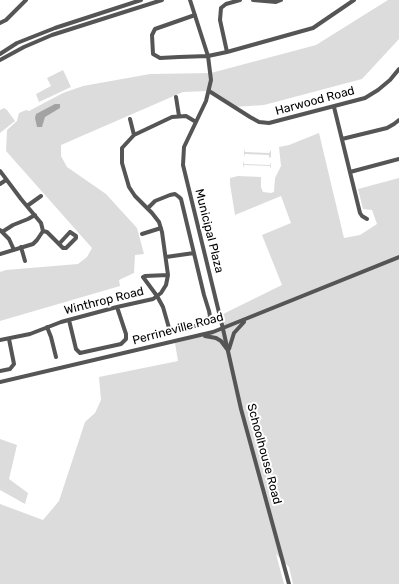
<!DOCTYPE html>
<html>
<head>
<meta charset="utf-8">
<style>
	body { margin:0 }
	canvas { display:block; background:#fff }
</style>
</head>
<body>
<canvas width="399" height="584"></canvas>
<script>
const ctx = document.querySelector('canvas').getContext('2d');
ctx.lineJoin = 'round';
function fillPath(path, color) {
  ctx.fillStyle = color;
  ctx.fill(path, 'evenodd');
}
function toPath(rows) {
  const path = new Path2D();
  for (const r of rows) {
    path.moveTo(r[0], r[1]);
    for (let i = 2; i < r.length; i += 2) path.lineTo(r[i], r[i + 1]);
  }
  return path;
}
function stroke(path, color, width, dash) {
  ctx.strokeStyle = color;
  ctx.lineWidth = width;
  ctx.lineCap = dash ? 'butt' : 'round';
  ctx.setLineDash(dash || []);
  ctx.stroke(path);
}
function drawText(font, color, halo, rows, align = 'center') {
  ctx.font = font + ' Rubik,sans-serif';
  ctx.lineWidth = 4;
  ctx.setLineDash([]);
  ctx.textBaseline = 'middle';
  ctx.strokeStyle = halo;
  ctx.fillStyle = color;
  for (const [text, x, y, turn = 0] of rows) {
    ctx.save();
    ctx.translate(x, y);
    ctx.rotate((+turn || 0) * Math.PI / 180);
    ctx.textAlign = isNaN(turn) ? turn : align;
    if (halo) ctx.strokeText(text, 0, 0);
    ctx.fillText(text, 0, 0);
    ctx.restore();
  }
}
const green = toPath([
	[388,0,399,0,399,39,362,79,264,105,234,107,209,91,183,92,61,145,61,156,67,167,106,194,137,228,144,254,135,255,134,273,119,280,120,286,0,321,0,272,6,270,78,264,87,257,92,248,6,151,7,130,17,121,19,113,26,110,29,111,63,93,83,86,150,74,211,73,316,45],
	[63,70,71,87,39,102,36,94,51,86,47,78],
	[4,108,7,110,15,121,0,133,0,110],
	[319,133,344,238,360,235,377,224,372,210,363,209,358,189,399,178,399,584,293,584,289,567,276,554,284,584,0,584,0,504,43,520,59,501,85,422,95,413,101,400,99,377,178,361,175,343,222,330,219,316,282,285,262,235,291,223,281,196,235,215,230,184,230,178,238,176,261,177,261,187,263,192,271,193,274,192,275,178,281,166,279,147,289,145],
	[244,149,245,152,269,153,271,150,271,157,269,158,269,155,245,154,244,157],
	[243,161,244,164,270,165,271,162,271,169,270,166,244,165,243,168],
	[0,439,17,445,9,479,28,493,25,504,0,490]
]);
const water = toPath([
	[55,104,60,104,60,108,45,117,42,127,37,127,35,118,36,114]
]);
const minor = toPath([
	[190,0,208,56,211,80,206,101,184,147,183,165,223,329,241,409,289,584],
	[253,0,276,2,281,0],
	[195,15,155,29,152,35,153,54,160,58,179,57,208,56,227,52,313,28,354,0],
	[0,23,6,20,26,0],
	[227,52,220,20,221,8,226,4,240,0],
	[0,54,17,43,55,28,141,0],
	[0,60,24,47,52,35,162,0],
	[209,91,250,117,259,122,269,123,365,98,378,90,390,80,399,69],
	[176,97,179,116],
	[334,107,360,213,362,216,367,219],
	[130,119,134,135],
	[342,139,387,128,394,124,399,120],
	[0,171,21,199,41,223,43,231,37,240,33,244,0,254],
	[350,172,399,159],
	[0,184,6,180],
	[27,206,41,196],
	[148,208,155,201,170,195,175,194,179,197,181,199,204,295,209,311,210,316,206,323,176,331,169,328,163,307,157,296,143,277,145,276,168,275],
	[0,230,9,239,14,250],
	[43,231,47,232,59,244],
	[2,232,13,225,28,219,35,215],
	[70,232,76,236,76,238,66,248,63,248,59,244,70,232],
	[142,234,161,228],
	[21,247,25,261],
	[166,257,194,253],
	[69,320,76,349,80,353,121,344,126,339,126,334,117,307],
	[47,327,51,337,56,357],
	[205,336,216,338,221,341,227,349],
	[0,340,30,334,61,322,117,307,153,299,161,293,166,285,168,275,162,232,159,222,152,213,135,196,129,187,122,163,122,148,134,135,172,117,186,116,196,122],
	[229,349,234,333,244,322],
	[0,371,10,369,14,364,9,339],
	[0,382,213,332,399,257]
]);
const streetNames = [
	["Harwood Road",315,101,-15],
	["Municipal Plaza",209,231,76],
	["Winthrop Road",104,301,-14],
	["Perrineville Road",178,329,-15],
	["Schoolhouse Road",264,454,75]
];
fillPath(green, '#dcdcdc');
fillPath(water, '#a3a3a3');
stroke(minor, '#555', 4);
drawText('12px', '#000', '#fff', streetNames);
</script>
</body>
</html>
